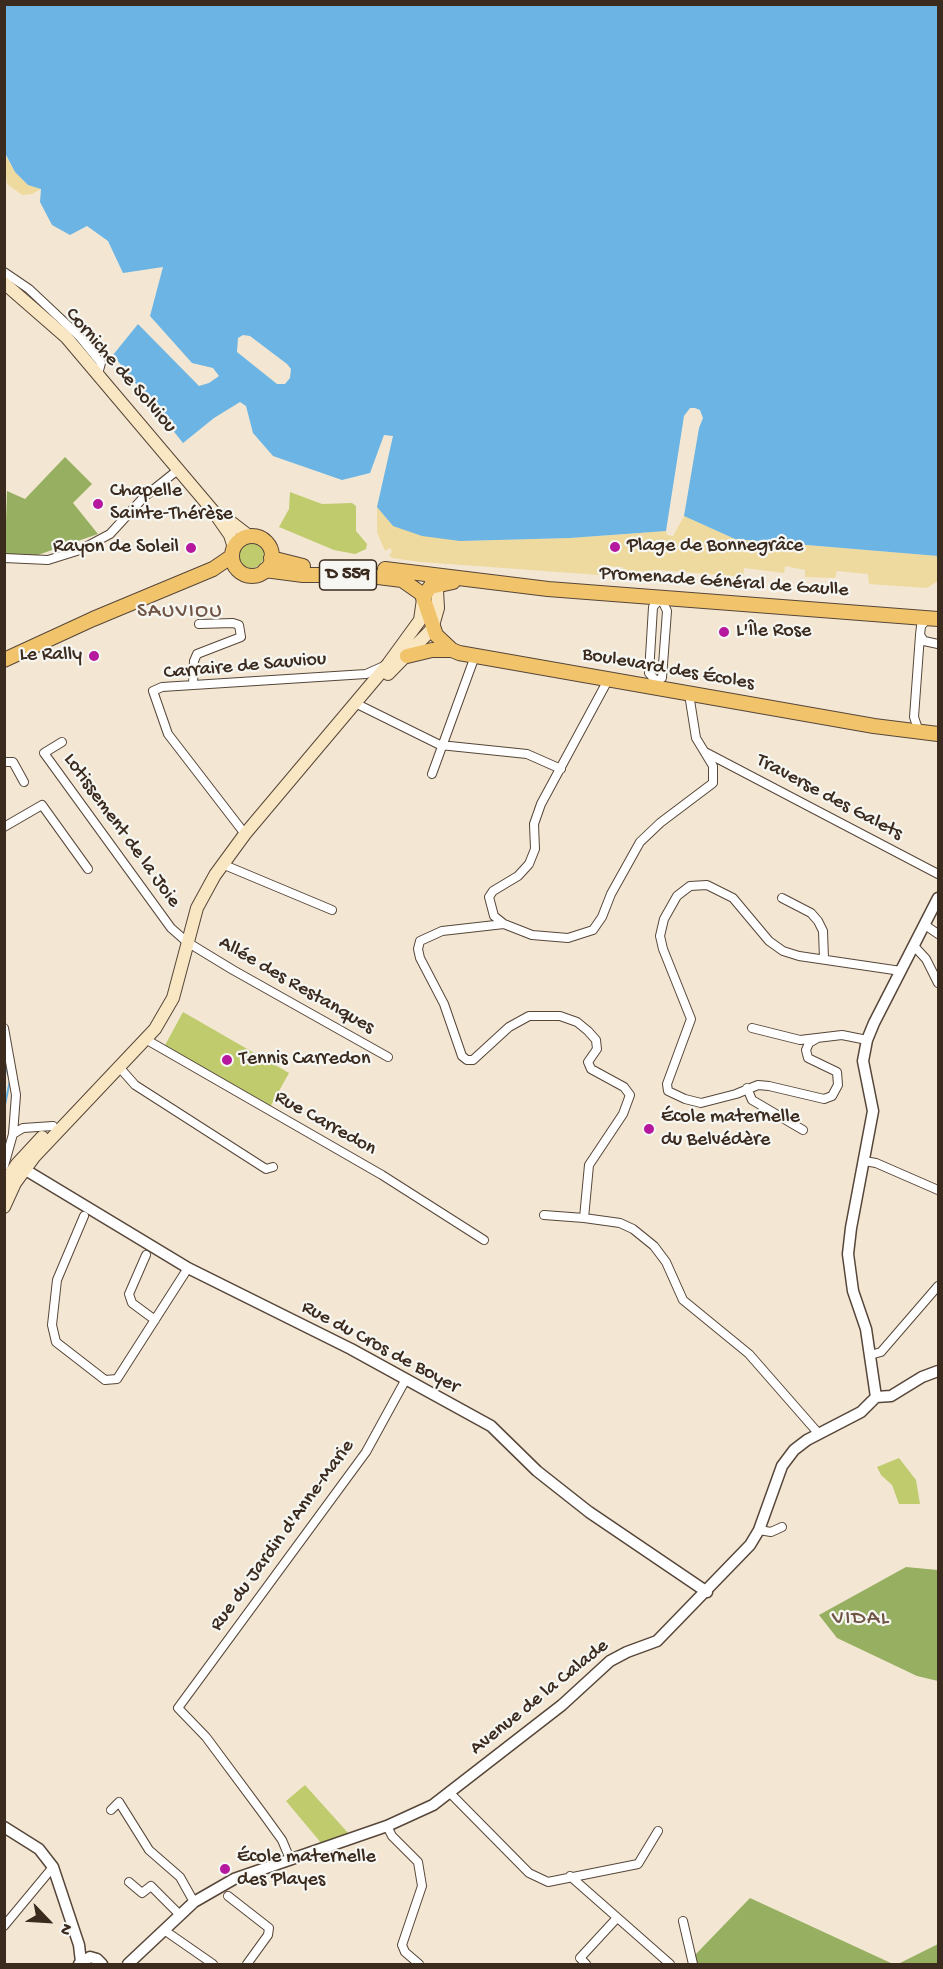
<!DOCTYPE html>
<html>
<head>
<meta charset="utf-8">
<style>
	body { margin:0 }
	#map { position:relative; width:943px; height:1969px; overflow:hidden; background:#f3e7d3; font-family:"Gochi Hand",sans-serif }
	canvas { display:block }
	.frame { position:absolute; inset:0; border:6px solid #3b2a1e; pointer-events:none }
	.north { position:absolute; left:18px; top:1891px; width:60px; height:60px; -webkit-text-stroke:4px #f6f6f2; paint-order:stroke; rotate:115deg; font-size:16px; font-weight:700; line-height:24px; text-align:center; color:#3b2a1e }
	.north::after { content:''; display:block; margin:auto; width:21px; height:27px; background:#3b2a1e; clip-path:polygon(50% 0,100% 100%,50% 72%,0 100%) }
</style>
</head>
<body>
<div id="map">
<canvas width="943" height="1969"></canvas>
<div class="frame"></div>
<div class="north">N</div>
</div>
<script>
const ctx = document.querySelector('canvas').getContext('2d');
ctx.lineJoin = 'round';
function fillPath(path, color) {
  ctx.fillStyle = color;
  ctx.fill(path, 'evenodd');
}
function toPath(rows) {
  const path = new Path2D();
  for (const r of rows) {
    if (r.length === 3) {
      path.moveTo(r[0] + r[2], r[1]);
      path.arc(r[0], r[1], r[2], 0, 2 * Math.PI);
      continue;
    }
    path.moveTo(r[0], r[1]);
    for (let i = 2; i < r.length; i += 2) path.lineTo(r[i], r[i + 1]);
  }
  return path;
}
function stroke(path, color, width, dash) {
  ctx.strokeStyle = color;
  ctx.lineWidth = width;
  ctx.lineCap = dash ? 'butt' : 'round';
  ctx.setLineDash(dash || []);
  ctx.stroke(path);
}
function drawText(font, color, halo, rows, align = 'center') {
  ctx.font = font + ' "Gochi Hand",sans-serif';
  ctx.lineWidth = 4.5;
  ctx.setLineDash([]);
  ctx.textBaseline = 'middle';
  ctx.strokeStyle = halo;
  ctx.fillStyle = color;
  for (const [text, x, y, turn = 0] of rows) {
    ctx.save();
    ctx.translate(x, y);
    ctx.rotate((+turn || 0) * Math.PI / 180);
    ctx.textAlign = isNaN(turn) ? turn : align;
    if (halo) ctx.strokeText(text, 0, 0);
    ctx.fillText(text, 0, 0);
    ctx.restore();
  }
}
const green = toPath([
	[290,492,322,504,352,503,356,506,356,531,367,544,366,549,355,554,334,550,279,527,289,509],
	[251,555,13],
	[183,1012,289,1073,270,1107,164,1047],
	[899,1458,916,1480,920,1504,899,1504,892,1485,881,1475,877,1467],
	[305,1785,349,1834,322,1844,286,1801]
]);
const forest = toPath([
	[65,457,92,484,73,503,98,534,32,557,5,554,7,491,25,499],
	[906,1567,938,1570,938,1681,917,1676,837,1638,819,1615],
	[750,1898,893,1964,698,1964,695,1955],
	[938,1944,938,1964,898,1964]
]);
const sand = toPath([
	[4,153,15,172,28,185,41,189,32,194,22,195,7,184],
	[377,507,393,526,460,541,570,538,666,531,667,535,673,536,684,516,735,539,938,556,938,581,927,588,869,584,868,574,837,571,835,578,805,577,805,570,785,566,784,573,744,568,743,577,659,570,622,573,623,567,600,566,599,575,421,562,392,558,389,555,392,552,390,548,385,551,377,532]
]);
const water = toPath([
	[4,5,938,5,938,556,735,539,684,516,699,428,703,418,700,410,695,408,690,408,684,416,666,531,570,538,460,541,422,536,393,526,377,507,393,436,384,435,370,473,342,480,273,456,253,433,246,406,240,402,214,418,183,443,113,355,138,324,199,386,209,383,219,376,213,368,192,363,150,316,163,267,123,273,108,241,87,226,70,235,52,225,40,202,41,189,28,185,15,172,5,153]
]);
const pier = toPath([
	[243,335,250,336,287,364,291,369,290,378,285,384,277,384,237,352,238,338]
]);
const stream = toPath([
	[4,1063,10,1080,4,1110]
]);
const minor = toPath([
	[4,272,29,289,79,336,101,363,98,374],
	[4,558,48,560,80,550,110,534,144,497,179,469],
	[661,598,667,611,662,678,656,681,649,673,653,607,661,598],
	[928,618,921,626,920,635,924,641,938,644],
	[608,680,541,804,534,824,535,849,529,864,518,876,493,891,489,897,494,916,504,924,532,935,568,938,593,930,602,917,611,894,640,842,660,823,713,783,713,766,696,738,689,694],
	[193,685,194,661,197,654,241,637,239,625,233,623,199,624],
	[357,704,440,745,527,754,561,769],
	[919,732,914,717,920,635],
	[62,742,44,753,171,928,187,942,233,970,388,1057],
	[705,752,938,874],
	[4,762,13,762,24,782],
	[432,774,475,656],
	[4,827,42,805,88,869],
	[245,834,168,734,153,691,162,687,366,674,384,666],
	[222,864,332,910],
	[782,898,811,913,818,921,823,931,824,959],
	[504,924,442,931,420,941,418,949,420,958,444,1004,462,1056,467,1060,473,1060,509,1027,529,1016,560,1016,577,1022,588,1031,596,1040,597,1049,588,1062,591,1069,624,1087,630,1095,623,1114,589,1165,584,1218,620,1223,633,1229,654,1246,666,1262,683,1300,749,1354,819,1434],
	[925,925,938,934],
	[914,946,926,959,938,983],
	[4,1028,16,1095,13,1134,4,1166],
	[752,1028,800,1040,842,1035,867,1040],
	[816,1039,809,1043,806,1050,808,1058,837,1072,838,1085,832,1096,824,1099,769,1086,758,1085,736,1094,701,1103,685,1099,668,1091,667,1084,691,1019,663,949,660,936,664,919,677,896,690,886,707,885,733,898,769,941,783,951,799,956,901,971],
	[147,1040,382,1175,484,1240],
	[120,1068,135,1085,266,1169,273,1167],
	[747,1088,752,1100,803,1130],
	[13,1134,23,1128,53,1126],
	[864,1161,876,1163,938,1190],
	[544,1215,584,1218],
	[84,1216,57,1280,52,1325,56,1342,105,1380,117,1379,188,1268],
	[146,1255,129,1294,132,1303,155,1320],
	[870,1355,881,1352,938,1286],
	[759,1530,771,1532,782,1527],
	[450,1793,529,1873,548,1882,638,1864,658,1831],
	[111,1810,119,1802,149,1850,180,1877,194,1902],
	[387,1826,392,1836,418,1862,422,1886,402,1945,405,1952,419,1964],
	[290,1859,282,1840,261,1811,206,1737,178,1708,366,1452,406,1379],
	[570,1876,670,1964],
	[129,1882,142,1893,151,1886,179,1914],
	[228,1896,269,1928,268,1935,247,1964],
	[683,1921,693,1964],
	[4,1926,53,1867],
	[164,1930,213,1964],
	[586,1964,580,1958,616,1919]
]);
const tertiary = toPath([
	[19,1166,188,1268,351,1349,491,1426,537,1471,589,1512,707,1592],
	[876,1397,866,1329,853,1291,848,1254,851,1228,873,1111,863,1061,867,1040,874,1023,938,898],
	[4,1827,39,1849,53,1867,79,1945,81,1962],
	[79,1964,90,1957,97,1959,102,1964],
	[128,1964,194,1902,234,1879,387,1826,433,1805,562,1705,610,1661,627,1652,657,1641,750,1545,759,1530,782,1466,794,1450,807,1440,861,1412,876,1397,891,1396,922,1377,938,1371]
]);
const secondary = toPath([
	[4,283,66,337,214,512,230,535,234,548],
	[223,516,249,536],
	[388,674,432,629,438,608,437,590,431,580],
	[4,1184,17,1164,42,1137],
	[4,1207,15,1183,34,1157,155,1029,173,998,197,908,215,875,245,834,388,664,420,620,423,599]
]);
const primary = toPath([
	[252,556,20],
	[271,558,303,566],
	[385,569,548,589,938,619],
	[265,570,303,575,362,575,402,580,422,594,436,635,452,650,459,653,874,726,938,734],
	[423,598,430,587,453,582],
	[407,656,432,650,452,650],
	[4,660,93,619,213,569,232,556]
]);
const markers = [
	[98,504,6,"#b5179e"],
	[615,547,6,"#b5179e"],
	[191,548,6,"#b5179e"],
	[724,632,6,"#b5179e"],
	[94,656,6,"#b5179e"],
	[227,1060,6,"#b5179e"],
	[649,1129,6,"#b5179e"],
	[225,1869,6,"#b5179e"]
];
const shields = [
	[348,575,57]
];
const shieldNames = [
	["D 559",348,575]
];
const streetNames = [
	["Corniche de Solviou",120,371,49],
	["Promenade Général de Gaulle",724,583,4],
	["Carraire de Sauviou",245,667,-5],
	["Boulevard des Écoles",668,670,10],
	["Traverse des Galets",829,798,28],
	["Lotissement de la Joie",121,831,54],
	["Allée des Restanques",296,986,30],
	["Rue Carredon",325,1124,29],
	["Rue du Cros de Boyer",380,1348,28],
	["Rue du Jardin d'Anne-Marie",283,1536,-54],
	["Avenue de la Calade",540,1698,-39]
];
const poiNames = [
	["Chapelle",110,492],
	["Sainte-Thérèse",110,515],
	["Plage de Bonnegrâce",627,547],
	["Rayon de Soleil",179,548,"right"],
	["L'Île Rose",736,632],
	["Le Rally",82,656,"right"],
	["Tennis Carredon",239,1060],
	["École maternelle",661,1118],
	["du Belvédère",661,1141],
	["École maternelle",237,1858],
	["des Playes",237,1881]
];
const neighbourhoodNames = [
	["SAUVIOU",180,613],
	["VIDAL",861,1620]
];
fillPath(green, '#bfcb6d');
fillPath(forest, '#97af60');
fillPath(sand, '#eeda9e');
fillPath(water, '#6bb4e3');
fillPath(pier, '#f3e7d3');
stroke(stream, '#6bb4e3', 2);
stroke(minor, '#574639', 10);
stroke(tertiary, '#574639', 13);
stroke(secondary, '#574639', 14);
stroke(primary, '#574639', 16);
stroke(minor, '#fff', 8);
stroke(tertiary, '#fff', 10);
stroke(secondary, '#f9e7c3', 12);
stroke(primary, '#f1c36a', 14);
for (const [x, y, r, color] of markers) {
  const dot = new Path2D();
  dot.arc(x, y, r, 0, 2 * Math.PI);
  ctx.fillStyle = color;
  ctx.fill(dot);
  stroke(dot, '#f6f6f2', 2);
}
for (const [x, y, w] of shields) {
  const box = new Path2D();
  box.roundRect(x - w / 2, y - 15, w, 30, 4.5);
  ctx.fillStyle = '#f6f6f2';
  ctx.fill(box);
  stroke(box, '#3b2a1e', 1.5);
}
drawText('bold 18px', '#3b2a1e', null, shieldNames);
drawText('20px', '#3b2a1e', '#f6f6f2', streetNames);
drawText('20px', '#3b2a1e', '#f6f6f2', poiNames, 'left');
ctx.letterSpacing = '1.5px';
drawText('21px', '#705545', '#f6f6f2', neighbourhoodNames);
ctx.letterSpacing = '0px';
</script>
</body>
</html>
